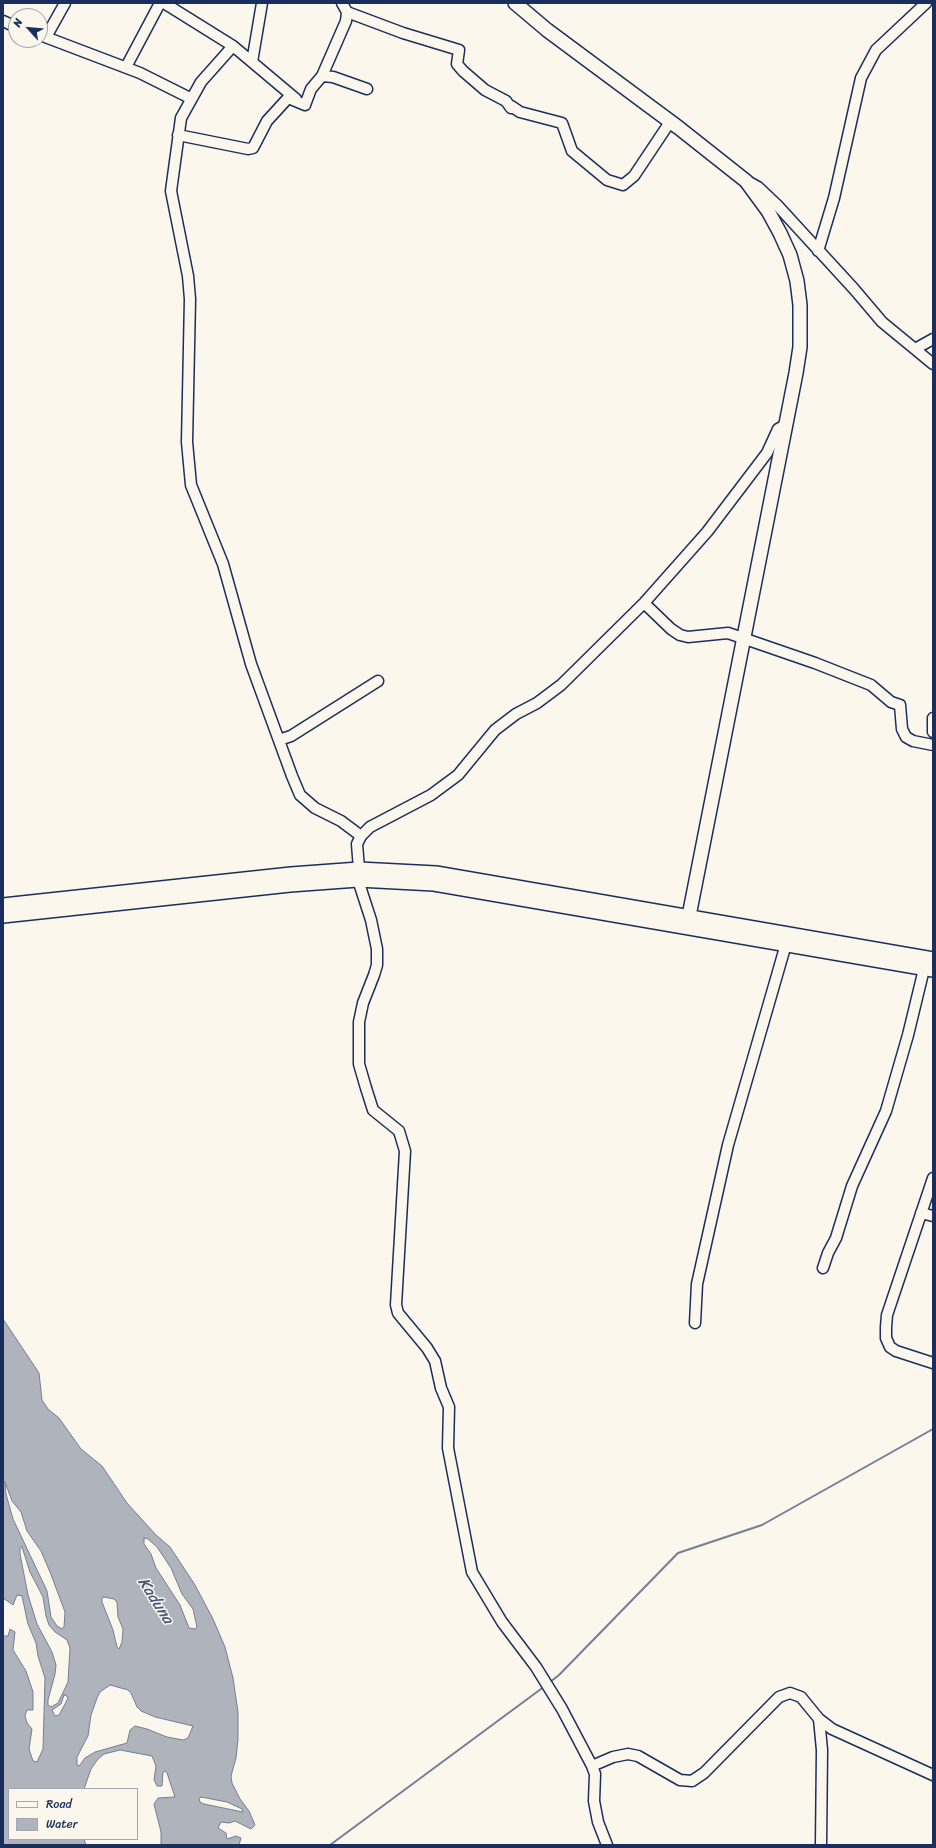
<!DOCTYPE html>
<html>
<head>
<meta charset="utf-8">
<style>
	body { margin:0 }
	#map { position:relative; width:936px; height:1848px; overflow:hidden; background:#fbf7ec; font-family:Sriracha,sans-serif }
	canvas { display:block }
	.frame { position:absolute; inset:0; border:4px solid #1b2f5e; pointer-events:none }
	.legend { position:absolute; left:8px; top:1788px; width:130px; height:52px; box-sizing:border-box; background:#fbf7ec; border:1px solid #a1a7b3; margin:0; padding:5px 7px; list-style:none; font-size:12px; color:#1b2f5e }
	.legend li { display:flex; align-items:center; gap:8px; height:20px }
	.legend b { width:20px; border:1px solid #a1a7b3 }
	.north { position:absolute; left:8px; top:8px; width:40px; height:40px; box-sizing:border-box; background:#fbf7ec; border:1px solid #a1a7b3; border-radius:50%; rotate:297deg; font-size:11px; font-weight:700; line-height:16px; text-align:center; color:#1b2f5e }
	.north::after { content:''; display:block; margin:auto; width:14px; height:18px; background:#1b2f5e; clip-path:polygon(50% 0,100% 100%,50% 72%,0 100%) }
</style>
</head>
<body>
<div id="map">
<canvas width="936" height="1848"></canvas>
<div class="frame"></div>
<ul class="legend">
<li><b style="height:5px;background:#fbf7ec"></b>Road</li>
<li><b style="height:11px;background:#afb3bb"></b>Water</li>
</ul>
<div class="north">N</div>
</div>
<script>
const ctx = document.querySelector('canvas').getContext('2d');
ctx.lineJoin = 'round';
function fillPath(path, color) {
  ctx.fillStyle = color;
  ctx.fill(path, 'evenodd');
}
function toPath(rows) {
  const path = new Path2D();
  for (const r of rows) {
    path.moveTo(r[0], r[1]);
    for (let i = 2; i < r.length; i += 2) path.lineTo(r[i], r[i + 1]);
  }
  return path;
}
function stroke(path, color, width, dash) {
  ctx.strokeStyle = color;
  ctx.lineWidth = width;
  ctx.lineCap = dash ? 'butt' : 'round';
  ctx.setLineDash(dash || []);
  ctx.stroke(path);
}
function drawText(font, color, halo, rows, align = 'center') {
  ctx.font = font + ' Sriracha,sans-serif';
  ctx.lineWidth = 3;
  ctx.setLineDash([]);
  ctx.textBaseline = 'middle';
  ctx.strokeStyle = halo;
  ctx.fillStyle = color;
  for (const [text, x, y, turn = 0] of rows) {
    ctx.save();
    ctx.translate(x, y);
    ctx.rotate((+turn || 0) * Math.PI / 180);
    ctx.textAlign = isNaN(turn) ? turn : align;
    if (halo) ctx.strokeText(text, 0, 0);
    ctx.fillText(text, 0, 0);
    ctx.restore();
  }
}
const water = toPath([
	[3,1319,39,1373,42,1400,48,1409,59,1418,81,1449,102,1466,127,1503,156,1535,170,1547,195,1585,213,1619,225,1647,233,1678,238,1712,238,1739,236,1758,231,1776,232,1783,240,1799,249,1811,255,1825,251,1829,235,1821,229,1823,221,1822,218,1828,226,1833,227,1839,236,1836,241,1838,239,1845,161,1845,161,1832,154,1804,158,1798,175,1797,167,1773,165,1771,163,1772,162,1786,157,1786,154,1780,156,1766,152,1756,120,1750,104,1754,98,1759,91,1769,84,1789,9,1789,9,1839,84,1839,86,1845,3,1845,3,1636,8,1636,10,1629,15,1632,13,1650,26,1671,33,1692,33,1710,27,1710,25,1716,27,1723,32,1729,29,1749,33,1761,37,1762,43,1749,45,1678,38,1656,36,1643,28,1624,22,1596,17,1595,13,1605,3,1598,3,1319],
	[5,1482,12,1501,21,1512,27,1531,41,1551,50,1572,65,1612,64,1627,62,1629,57,1626,51,1617,47,1591,13,1519,6,1494,5,1482],
	[144,1538,148,1539,157,1547,171,1568,182,1594,193,1609,197,1627,195,1629,189,1628,180,1605,156,1568,151,1554,144,1544,144,1538],
	[22,1547,30,1572,43,1597,46,1616,49,1625,55,1632,67,1640,70,1648,68,1682,58,1703,51,1707,48,1705,48,1700,55,1674,56,1665,52,1652,37,1624,28,1595,20,1554,20,1548,22,1547],
	[104,1597,114,1599,117,1602,118,1617,123,1629,122,1642,119,1649,117,1647,113,1630,102,1602,102,1598,104,1597],
	[110,1685,128,1690,131,1693,137,1707,141,1711,155,1717,193,1726,188,1738,183,1740,167,1737,147,1729,135,1726,130,1730,127,1743,95,1752,85,1758,79,1766,77,1765,77,1757,88,1736,91,1715,97,1698,100,1692,110,1685],
	[64,1695,67,1696,68,1698,65,1704,59,1715,55,1716,52,1710,61,1704,64,1695],
	[201,1797,227,1802,242,1809,243,1812,204,1804,200,1802,199,1799,201,1797]
]);
const stream = toPath([
	[550,1682,559,1675,678,1553,762,1525,933,1429],
	[330,1845,545,1686]
]);
const minor = toPath([
	[164,3,233,46,296,99],
	[347,12,403,33,459,50,457,64,463,71,485,90,506,101,511,108],
	[3,21,16,27],
	[40,35,140,73,190,98],
	[46,37,65,3],
	[233,46,201,82,181,118,171,191,188,276,190,299,187,442,191,485,223,564,251,664,292,776,300,795,315,808,341,821,361,836],
	[252,62,262,3],
	[126,67,160,3],
	[322,76,333,77,367,89],
	[511,106,520,112,562,123,572,151,607,180,623,185,634,176,670,122],
	[178,135,248,149,253,148,267,121,288,98,305,105,311,89,322,76,346,21,347,12,342,3],
	[749,182,758,187,777,205,854,289,882,322,933,364],
	[818,251,834,198,861,78,876,50,926,3],
	[915,349,933,339],
	[644,603,671,629,680,635,688,637,728,633,815,663,871,685,891,702,900,705,902,729,906,737,913,741,933,745],
	[933,718,933,732],
	[279,740,291,736,378,681],
	[359,869,357,844,361,836,370,827,431,795,458,775,495,730,516,714,537,703,561,685,644,603,707,532,767,453,778,429,787,424],
	[358,880,371,920,377,949,377,965,374,975,363,1003,359,1022,359,1064,366,1088,373,1110,399,1131,405,1151,396,1305,398,1313,427,1348,435,1361,441,1388,449,1407,448,1448,472,1572,502,1622,536,1667,562,1709,592,1766,595,1774,594,1801,598,1822,607,1845],
	[933,1178,887,1315,886,1327,886,1338,890,1347,896,1351,933,1363],
	[921,1213,933,1216],
	[823,1268,828,1253,836,1238,852,1186,886,1111,908,1035,924,969],
	[695,1323,697,1284,728,1145,786,944],
	[819,1719,822,1750,821,1845],
	[592,1766,613,1757,628,1754,638,1756,680,1780,692,1781,704,1773,779,1697,790,1693,801,1697,819,1719,832,1729,933,1775]
]);
const major = toPath([
	[515,3,547,30,679,128,746,181,768,211,780,233,790,255,797,281,800,305,800,347,796,373,687,926],
	[3,905,291,874,359,869,436,873,933,959],
	[3,916,290,885,358,880,434,884,933,970]
]);
const waterNames = [
	["Kaduna",155,1601,57]
];
fillPath(water, '#afb3bb');
stroke(water, '#747e96', 1);
stroke(stream, '#747e96', 2);
stroke(minor, '#1b2f5e', 13);
stroke(major, '#1b2f5e', 16);
stroke(minor, '#fbf7ec', 10);
stroke(major, '#fbf7ec', 13);
drawText('italic 16px', '#47577a', '#fbf7ec', waterNames);
</script>
</body>
</html>
